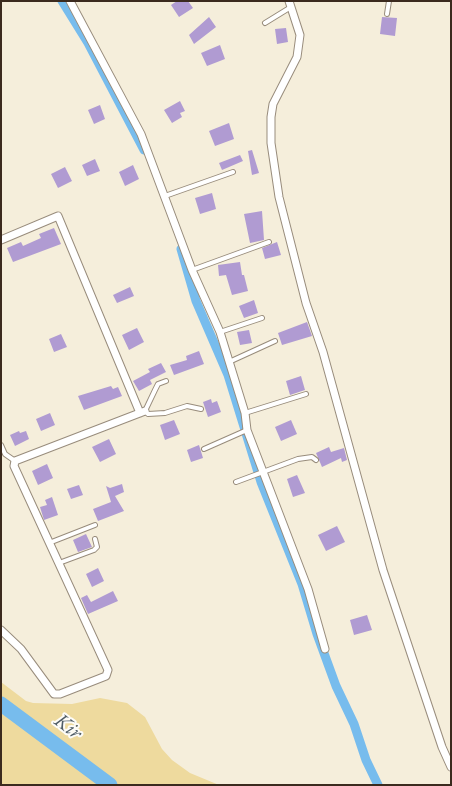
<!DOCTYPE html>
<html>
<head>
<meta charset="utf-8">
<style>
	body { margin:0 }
	#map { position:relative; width:452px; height:786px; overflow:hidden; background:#f5eedb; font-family:"EB Garamond",serif }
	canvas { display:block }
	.frame { position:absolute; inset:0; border:2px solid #3b2a1e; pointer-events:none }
</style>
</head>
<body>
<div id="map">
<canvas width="452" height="786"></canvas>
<div class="frame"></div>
</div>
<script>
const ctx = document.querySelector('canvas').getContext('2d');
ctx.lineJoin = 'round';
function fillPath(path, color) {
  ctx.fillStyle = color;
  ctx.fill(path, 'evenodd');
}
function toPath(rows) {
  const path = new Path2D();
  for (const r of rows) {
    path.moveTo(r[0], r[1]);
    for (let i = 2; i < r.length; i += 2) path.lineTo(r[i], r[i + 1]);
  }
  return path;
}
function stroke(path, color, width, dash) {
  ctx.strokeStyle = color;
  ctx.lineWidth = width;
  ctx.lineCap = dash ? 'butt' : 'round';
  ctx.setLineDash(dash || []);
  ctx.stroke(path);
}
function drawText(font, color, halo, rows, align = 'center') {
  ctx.font = font + ' "EB Garamond",serif';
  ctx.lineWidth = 4;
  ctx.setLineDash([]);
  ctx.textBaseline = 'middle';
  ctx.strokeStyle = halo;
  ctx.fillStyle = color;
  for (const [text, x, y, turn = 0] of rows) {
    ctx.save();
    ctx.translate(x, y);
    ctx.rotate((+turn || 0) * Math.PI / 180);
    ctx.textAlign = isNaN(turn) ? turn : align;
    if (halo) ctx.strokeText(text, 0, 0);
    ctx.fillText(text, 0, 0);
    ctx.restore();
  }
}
const sand = toPath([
	[1,682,26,701,33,703,72,704,100,698,127,703,145,717,162,749,172,760,190,773,219,785,1,785]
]);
const canal = toPath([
	[62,1,88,43,144,150],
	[181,249,196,301,228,375,261,482,302,584,317,634,336,686,354,724,366,760,378,785]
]);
const river = toPath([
	[1,704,110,785]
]);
const building = toPath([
	[177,1,188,1,193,8,179,17,171,5],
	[209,17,216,27,194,44,189,35],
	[382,17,397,18,395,36,380,34],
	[286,28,288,42,277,44,275,29],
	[220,45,225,59,207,66,201,53],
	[180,101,185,111,180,113,182,117,172,123,164,110],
	[100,105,105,119,94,124,88,110],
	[229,123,234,139,215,146,209,131],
	[252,150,259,173,252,175,248,151],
	[240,155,243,161,222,170,219,163],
	[95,159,100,171,87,176,82,165],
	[133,165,139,179,125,186,119,172],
	[65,167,72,181,58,188,51,174],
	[212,193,216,209,200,214,195,198],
	[262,211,264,240,250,243,244,214],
	[54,228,61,244,13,262,7,248,21,242,23,246,41,238,39,234],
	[277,242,281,255,265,259,262,248],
	[240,262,242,275,244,275,248,291,232,295,226,275,219,276,218,265],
	[130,287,134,296,117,303,113,295],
	[254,300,258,313,244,318,239,306],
	[307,322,312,336,282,345,278,333],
	[137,328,144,342,129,350,122,335],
	[249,330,252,343,240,345,237,332],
	[61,334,67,347,54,352,49,339],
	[199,351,204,364,174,375,170,365,187,360,186,356],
	[161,363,166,372,150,380,152,384,139,391,133,381,150,372,148,369],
	[301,376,305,390,290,395,286,381],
	[111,386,113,389,118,387,122,396,84,410,78,396],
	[211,399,212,403,217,401,221,412,208,417,203,402],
	[50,413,55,425,41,431,36,419],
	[174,420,180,434,165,440,160,425],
	[291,420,297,434,281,441,275,427],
	[19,431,20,433,26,431,29,439,15,446,10,435],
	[109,439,116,454,100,462,92,447],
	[199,445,203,458,191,462,187,450],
	[329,447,331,452,344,448,347,460,342,462,341,458,322,467,316,453],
	[47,464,53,478,38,485,32,471],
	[297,475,305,493,293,497,287,479],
	[122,484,124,492,115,496,124,511,98,521,93,509,111,502,106,486,110,488],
	[79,485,83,495,71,499,67,489],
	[52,497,58,515,44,520,40,507,47,505,45,500],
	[337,526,345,542,326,551,318,535],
	[86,534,92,547,78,552,73,540],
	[98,568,104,581,92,587,86,574],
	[113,591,118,601,88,614,81,598,87,595,91,602],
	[367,615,372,630,354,635,350,620]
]);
const lane = toPath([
	[387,14,389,1],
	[265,23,291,7],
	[165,196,233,172],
	[192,270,269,242],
	[220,332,262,318],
	[229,362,275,341],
	[166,381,158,384,155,390,145,411,148,414,165,413,187,406,201,409],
	[245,413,306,394],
	[1,445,5,454,15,461],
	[204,449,247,430],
	[236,482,298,459,312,457,316,460],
	[49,543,95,525],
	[59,563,94,550,97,547,95,539]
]);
const street = toPath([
	[70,1,141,134,192,270,220,332,245,413,247,430,308,589,325,649],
	[289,1,300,35,297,57,273,104,271,117,271,143,279,197,306,303,323,352,383,570,442,747,451,767],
	[1,240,58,216,140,413],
	[1,630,21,649,54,694,60,694,106,676,108,670,14,466,15,461,145,411]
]);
const waterNames = [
	["Kir",68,727,37]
];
fillPath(sand, '#eeda9e');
stroke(canal, '#77bced', 9);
stroke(river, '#77bced', 15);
fillPath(building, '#b09bd2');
stroke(lane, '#988c7c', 6);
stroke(street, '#988c7c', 9);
stroke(lane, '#fff', 4);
stroke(street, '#fff', 7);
drawText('italic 21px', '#505d66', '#fdfcf7', waterNames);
</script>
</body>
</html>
